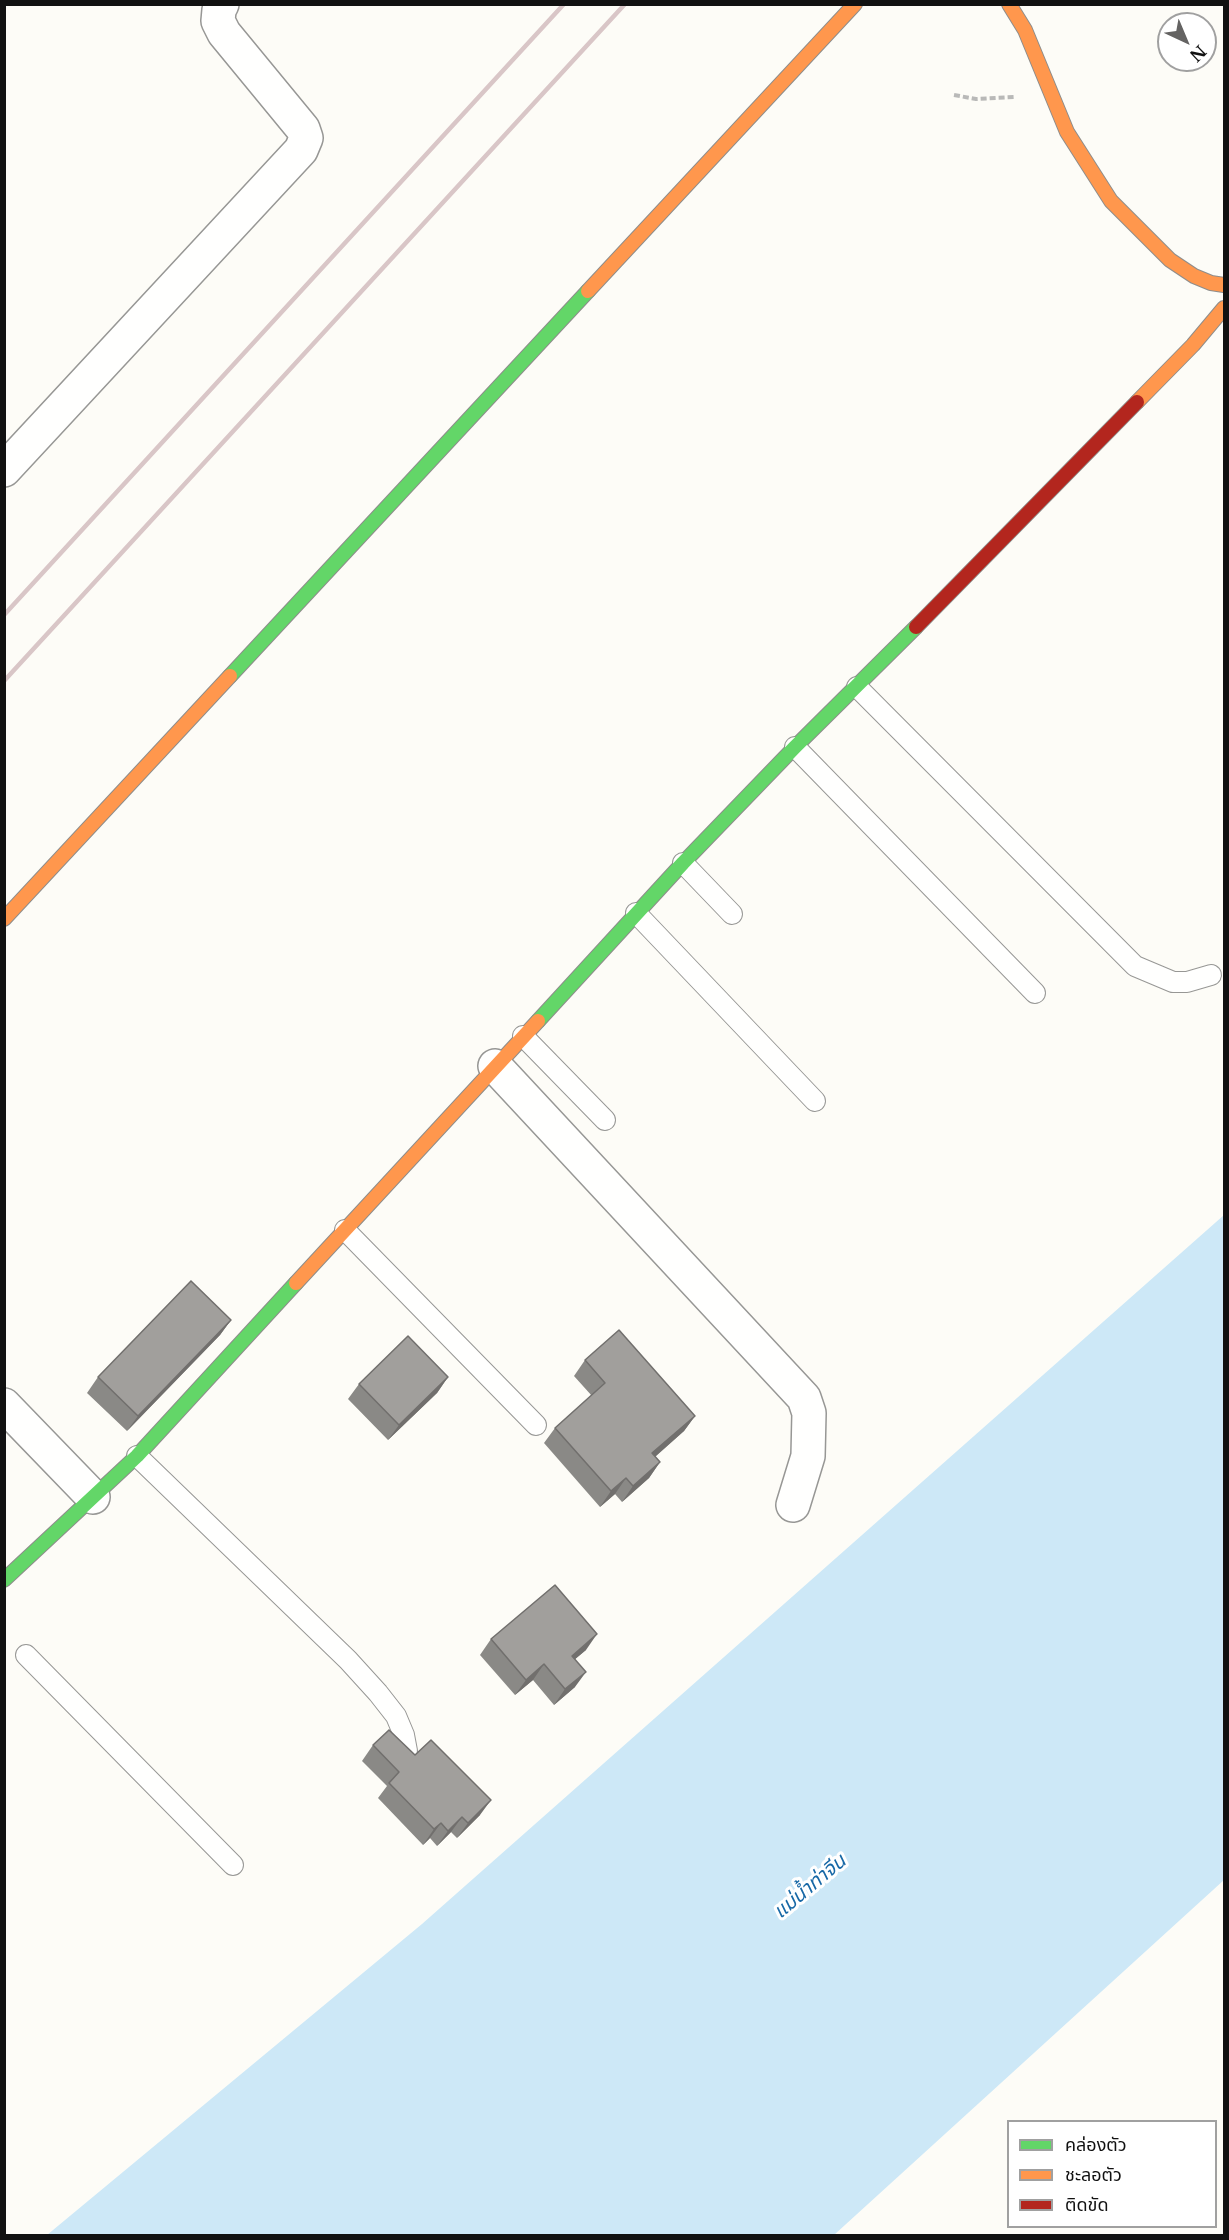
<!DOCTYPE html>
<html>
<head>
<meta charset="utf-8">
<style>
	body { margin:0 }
	#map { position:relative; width:1229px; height:2240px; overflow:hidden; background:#fdfcf7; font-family:"Libre Baskerville","Noto Sans Thai",serif }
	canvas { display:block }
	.frame { position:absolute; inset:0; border:6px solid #111; pointer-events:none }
	.legend { position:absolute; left:1007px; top:2120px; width:210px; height:108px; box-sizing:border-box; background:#fff; border:2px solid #a0a0a0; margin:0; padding:8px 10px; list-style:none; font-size:18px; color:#111 }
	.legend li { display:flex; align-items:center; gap:12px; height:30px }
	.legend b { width:30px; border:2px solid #a0a0a0 }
	.north { position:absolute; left:1157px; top:12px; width:60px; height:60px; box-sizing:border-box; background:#fff; border:2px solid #a0a0a0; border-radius:50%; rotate:136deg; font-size:16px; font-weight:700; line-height:24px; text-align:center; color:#111 }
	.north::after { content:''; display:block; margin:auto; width:21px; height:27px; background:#646362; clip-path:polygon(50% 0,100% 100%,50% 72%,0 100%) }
</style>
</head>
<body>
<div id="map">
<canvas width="1229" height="2240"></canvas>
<div class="frame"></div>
<ul class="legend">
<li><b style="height:8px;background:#63d668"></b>คล่องตัว</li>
<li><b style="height:8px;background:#ff974d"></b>ชะลอตัว</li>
<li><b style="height:8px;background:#b3261e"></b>ติดขัด</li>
</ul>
<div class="north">N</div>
</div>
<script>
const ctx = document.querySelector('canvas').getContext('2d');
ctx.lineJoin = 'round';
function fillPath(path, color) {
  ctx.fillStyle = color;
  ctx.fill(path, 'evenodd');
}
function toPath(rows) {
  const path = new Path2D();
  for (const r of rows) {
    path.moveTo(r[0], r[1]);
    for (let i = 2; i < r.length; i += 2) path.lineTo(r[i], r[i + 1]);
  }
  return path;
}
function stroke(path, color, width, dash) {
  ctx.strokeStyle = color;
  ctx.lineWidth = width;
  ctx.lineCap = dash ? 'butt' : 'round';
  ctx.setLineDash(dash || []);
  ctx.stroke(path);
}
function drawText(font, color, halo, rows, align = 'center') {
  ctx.font = font + ' "Libre Baskerville","Noto Sans Thai",serif';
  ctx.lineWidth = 6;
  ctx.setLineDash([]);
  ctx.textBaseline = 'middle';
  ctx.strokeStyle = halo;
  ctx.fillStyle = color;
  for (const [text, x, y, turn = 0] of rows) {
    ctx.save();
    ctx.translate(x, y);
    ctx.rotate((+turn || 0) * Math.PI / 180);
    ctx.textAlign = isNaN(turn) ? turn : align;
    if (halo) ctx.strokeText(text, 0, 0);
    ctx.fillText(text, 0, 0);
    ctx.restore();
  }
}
const water = toPath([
	[1224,1215,1224,1880,834,2235,47,2235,422,1924]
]);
const path = toPath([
	[954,95,976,99,1014,97]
]);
const lane = toPath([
	[857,687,1135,966,1173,982,1187,982,1211,975],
	[795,747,1035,993],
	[683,863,732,914],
	[636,913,815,1101],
	[523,1036,605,1120],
	[345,1230,536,1425],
	[137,1456,348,1660,378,1693,396,1716,404,1735,407,1751],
	[26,1655,233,1865]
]);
const street = toPath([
	[4,470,301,150,306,138,303,129,224,33,218,21,219,10,222,4],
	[495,1066,804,1398,809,1413,808,1456,793,1505],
	[4,1405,93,1497]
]);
const fast = toPath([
	[230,676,588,291],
	[538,1021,683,863,795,747,916,627],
	[4,1580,137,1456,296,1283]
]);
const slow = toPath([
	[1009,4,1025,30,1067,132,1111,201,1170,260,1194,276,1211,283,1224,285],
	[588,291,855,4],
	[1137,402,1193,345,1224,308],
	[4,919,230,676],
	[296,1283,538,1021]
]);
const jam = toPath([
	[916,627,1137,402]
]);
const rail = toPath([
	[4,615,564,4],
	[4,681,625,4]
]);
const wall = toPath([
	[231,1320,220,1335,127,1431,87,1393,98,1377],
	[585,1360,695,1416,684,1431,655,1457,660,1462,649,1478,622,1502,615,1494,600,1507,544,1443,555,1428,592,1396,574,1376],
	[448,1377,437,1393,388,1440,348,1399,359,1384],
	[491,1639,586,1650,575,1659,575,1687,554,1705,533,1680,515,1695,480,1655],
	[373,1745,415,1755,480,1815,457,1838,451,1832,437,1846,430,1838,423,1845,378,1798,387,1786,362,1761]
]);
const shadedWall = toPath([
	[231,1320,220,1335,127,1431,138,1416],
	[448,1377,437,1393,388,1440,399,1425],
	[695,1416,684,1431,641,1469,652,1453],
	[660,1462,649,1478,622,1502,633,1486],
	[626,1478,615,1494,600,1507,611,1491],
	[597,1634,586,1650,561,1671,572,1656],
	[544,1664,533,1680,515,1695,526,1680],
	[586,1672,575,1687,554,1705,565,1689],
	[491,1800,480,1815,457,1838,468,1823],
	[462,1817,451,1832,437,1846,448,1831],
	[441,1823,430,1838,423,1845,434,1829]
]);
const building = toPath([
	[191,1281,231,1320,138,1416,98,1377,191,1281],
	[619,1330,695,1416,652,1453,660,1462,633,1486,626,1478,611,1491,555,1428,605,1383,585,1360,619,1330],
	[408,1336,448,1377,399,1425,359,1384,408,1336],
	[555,1585,597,1634,572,1656,586,1672,565,1689,544,1664,526,1680,491,1639,555,1585],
	[389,1730,415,1755,431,1740,491,1800,468,1823,462,1817,448,1831,441,1823,434,1829,389,1783,399,1772,373,1745,389,1730]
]);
const waterNames = [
	["แม่น้ำท่าจีน",810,1887,-40]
];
fillPath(water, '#cde8f7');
stroke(lane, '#979795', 22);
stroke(street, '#979795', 36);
stroke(fast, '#8e8d8b', 16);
stroke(slow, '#8e8d8b', 16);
stroke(jam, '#8e8d8b', 16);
stroke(path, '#b9b9b8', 4, [6, 3]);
stroke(lane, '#fffffe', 20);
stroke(street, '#fffffe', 33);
stroke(fast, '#63d668', 14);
stroke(slow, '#ff974d', 14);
stroke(jam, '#b3261e', 14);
stroke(rail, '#d9c6c7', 4.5);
fillPath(wall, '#8a8986');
fillPath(shadedWall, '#716f6d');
fillPath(building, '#a19f9c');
stroke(building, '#716f6d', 1.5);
drawText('italic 20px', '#1768a6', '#fff', waterNames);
</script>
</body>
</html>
